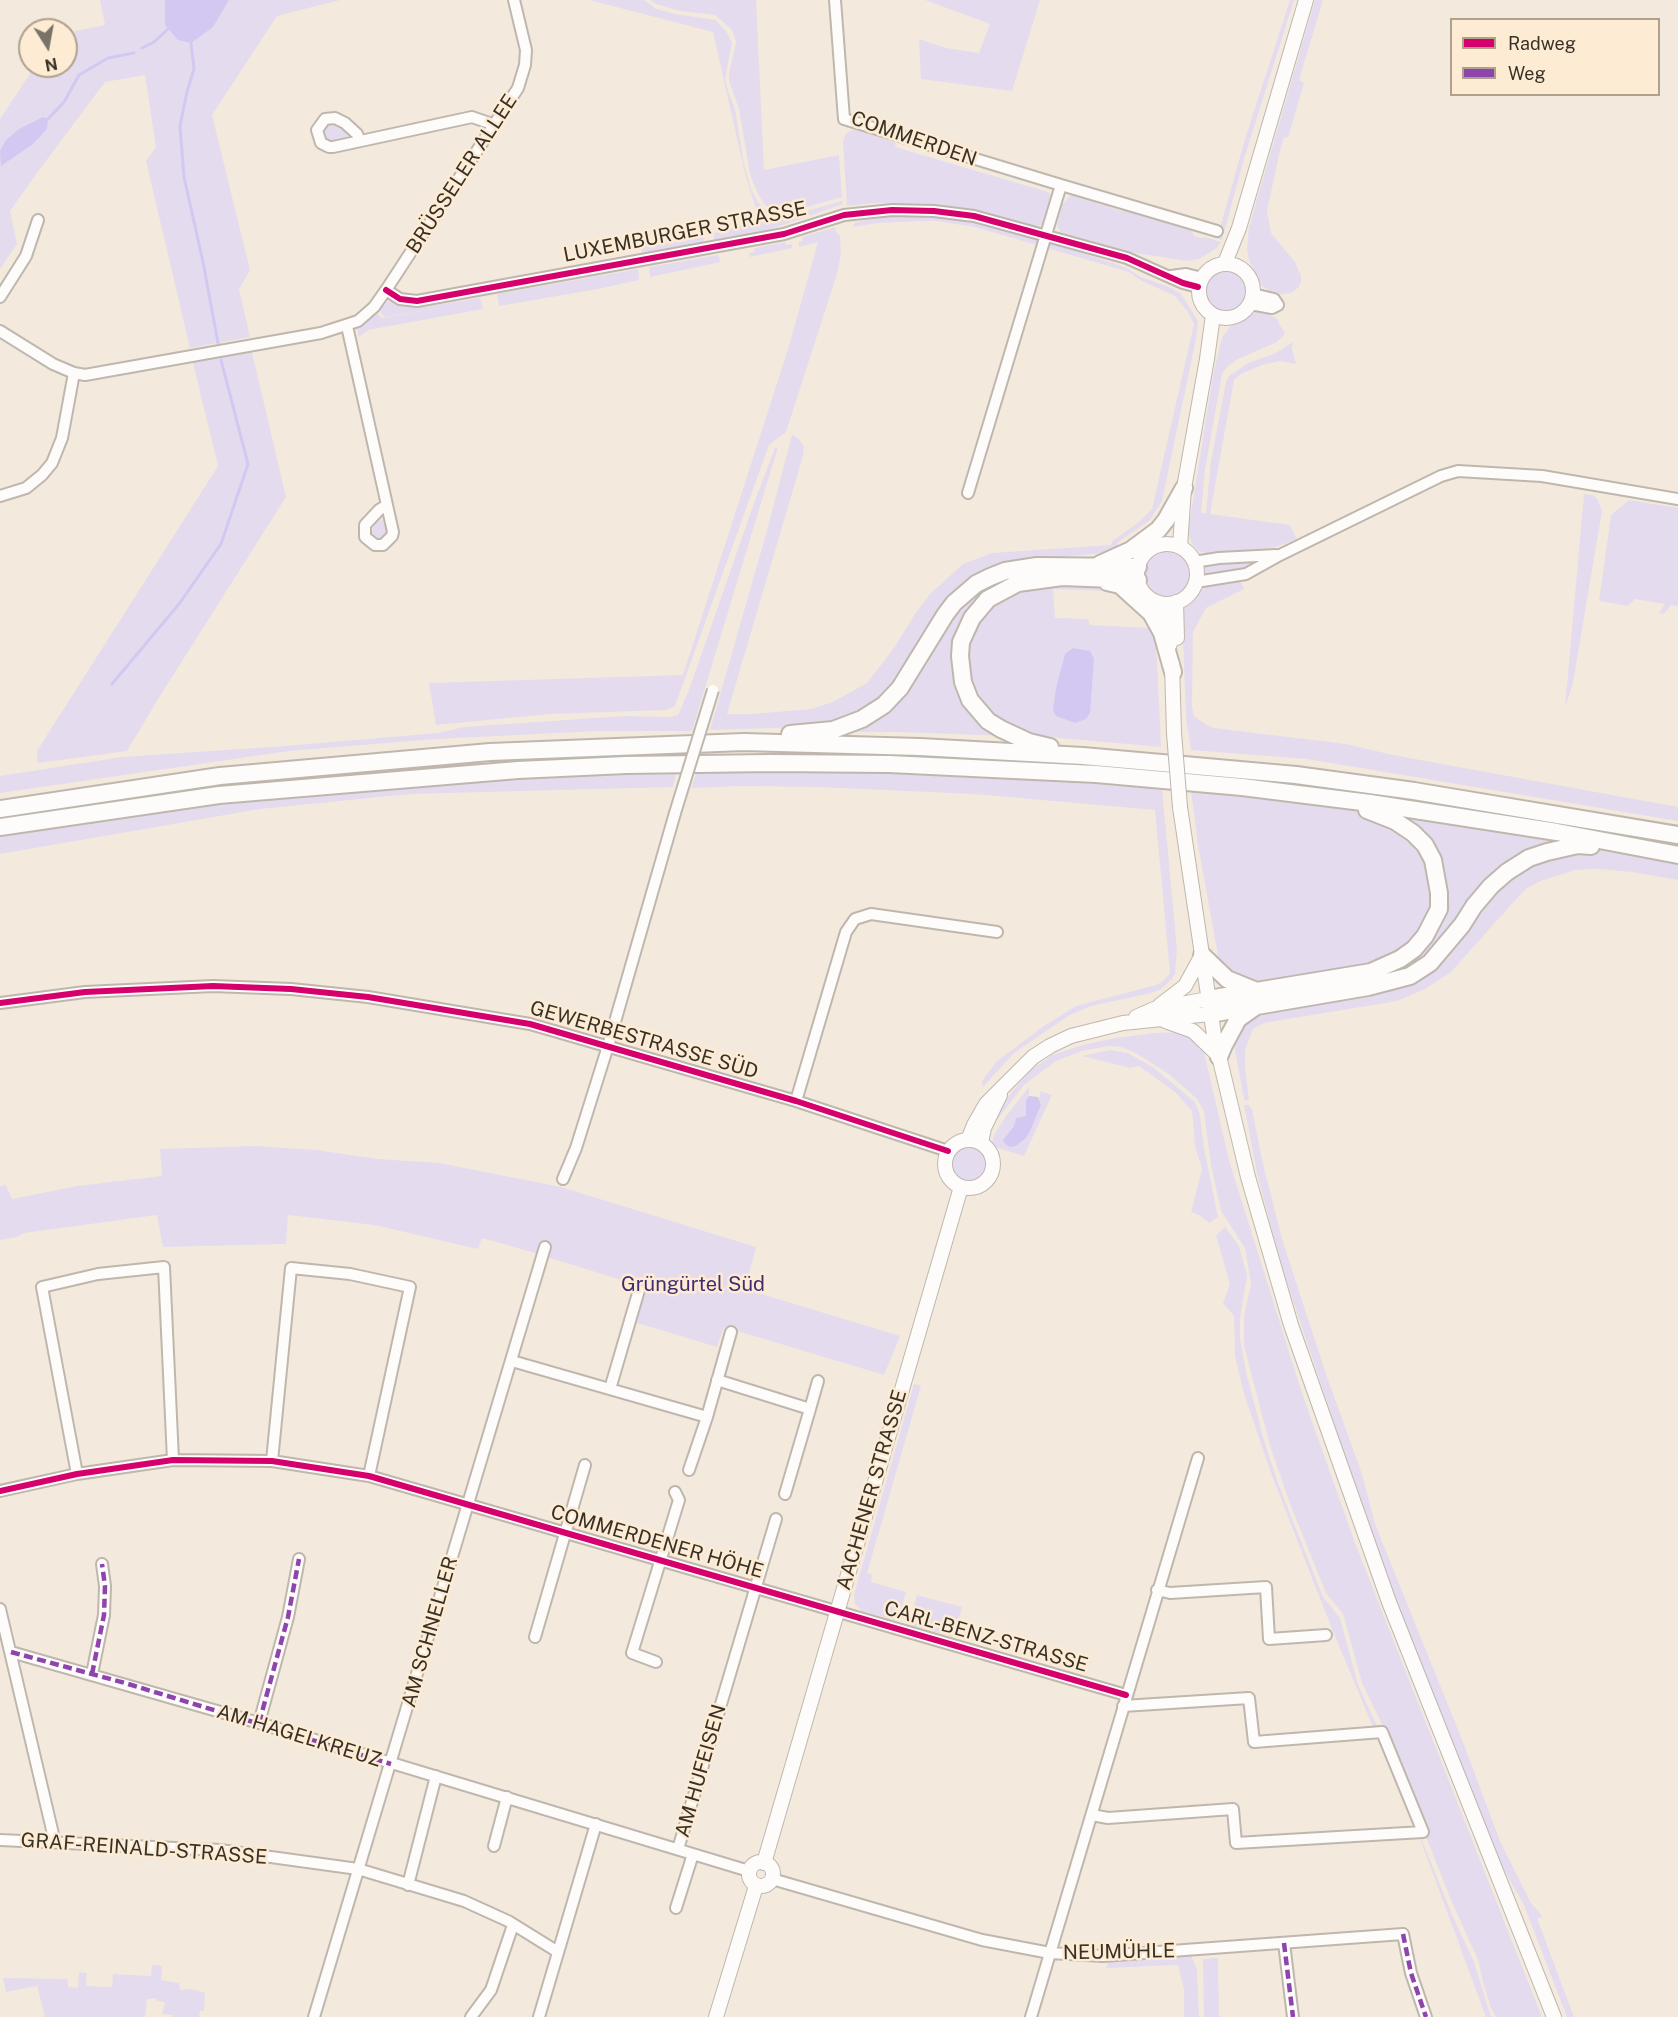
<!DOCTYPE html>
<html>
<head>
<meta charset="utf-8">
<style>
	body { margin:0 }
	#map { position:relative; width:1678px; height:2017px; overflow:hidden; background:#f3eadd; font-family:"Public Sans",sans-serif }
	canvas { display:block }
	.legend { position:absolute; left:1450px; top:18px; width:210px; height:78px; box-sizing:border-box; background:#fdebd3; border:2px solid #aea18e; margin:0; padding:8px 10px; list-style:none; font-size:18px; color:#383127 }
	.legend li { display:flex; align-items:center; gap:12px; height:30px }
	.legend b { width:30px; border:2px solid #aea18e }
	.north { position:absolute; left:18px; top:18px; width:60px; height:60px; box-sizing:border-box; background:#fdebd3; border:2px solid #aea18e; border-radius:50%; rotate:169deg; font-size:16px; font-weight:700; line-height:24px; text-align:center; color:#383127 }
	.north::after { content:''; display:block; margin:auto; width:21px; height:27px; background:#797267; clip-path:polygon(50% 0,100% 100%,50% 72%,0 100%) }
</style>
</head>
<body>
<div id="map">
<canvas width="1678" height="2017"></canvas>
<ul class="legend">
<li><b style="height:8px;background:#d6006c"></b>Radweg</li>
<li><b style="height:8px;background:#8e44ad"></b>Weg</li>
</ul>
<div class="north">N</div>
</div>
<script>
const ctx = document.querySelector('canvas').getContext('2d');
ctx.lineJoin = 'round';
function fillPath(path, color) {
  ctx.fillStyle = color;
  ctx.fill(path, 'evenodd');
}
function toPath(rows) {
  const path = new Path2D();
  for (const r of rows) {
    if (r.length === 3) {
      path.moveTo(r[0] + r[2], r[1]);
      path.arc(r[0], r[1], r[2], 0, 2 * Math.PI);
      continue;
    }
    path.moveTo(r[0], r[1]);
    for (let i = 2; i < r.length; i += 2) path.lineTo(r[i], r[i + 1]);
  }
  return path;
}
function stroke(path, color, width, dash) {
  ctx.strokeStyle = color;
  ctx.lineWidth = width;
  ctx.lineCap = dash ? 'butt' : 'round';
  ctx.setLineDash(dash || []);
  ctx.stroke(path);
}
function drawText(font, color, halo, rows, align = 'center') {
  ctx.font = font + ' "Public Sans",sans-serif';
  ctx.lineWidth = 5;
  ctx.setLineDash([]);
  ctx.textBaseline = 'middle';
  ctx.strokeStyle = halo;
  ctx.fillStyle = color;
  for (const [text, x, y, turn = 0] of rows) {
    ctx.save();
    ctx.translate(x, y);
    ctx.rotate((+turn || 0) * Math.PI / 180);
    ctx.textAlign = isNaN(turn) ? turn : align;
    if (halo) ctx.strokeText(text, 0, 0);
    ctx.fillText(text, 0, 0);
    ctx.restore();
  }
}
const green = toPath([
	[100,0,340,0,277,16,212,115,250,270,239,289,250,337,190,348,146,161,156,147,145,75,105,82,37,173,10,211,17,244,0,269,0,119,35,66,66,66,66,33,105,25],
	[589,0,644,0,657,9,675,14,716,20,728,34,732,43,725,79,728,91,735,109,744,165,752,192,760,205,771,215,783,218,842,201,843,204,772,229,714,241,714,233,760,221,745,174,713,32],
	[650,0,756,0,764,170,839,155,842,197,782,214,773,212,765,205,757,192,750,174,739,109,729,81,729,73,736,42,732,30,715,15,680,11,656,4],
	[925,0,1040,0,1012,91,921,79,919,39,946,48,979,53,990,24],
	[1290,0,1294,0,1244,159,1222,240,1209,236,1210,233,1218,235,1245,139],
	[1315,0,1323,0,1299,80,1304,83,1288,138,1284,137,1279,155,1267,211,1271,233,1295,262,1301,276,1301,282,1298,288,1291,293,1276,295,1262,286,1249,260,1247,250,1249,227],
	[328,124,333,125,348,132,348,139,333,142,325,139,322,127],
	[855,129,896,143,895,147,1048,192,1051,196,1051,202,1044,223,1038,227,1034,226,977,211,929,204,874,203,847,206,843,142,846,133],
	[1071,195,1122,211,1127,209,1190,227,1194,236,1201,238,1205,237,1221,242,1217,248,1199,259,1188,261,1135,253,1068,236,1060,232,1057,225,1062,205],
	[923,216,975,222,1044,240,1127,268,1141,277,1169,287,1181,294,1198,321,1196,339,1162,501,1149,521,1117,543,1119,549,1095,554,1020,560,982,573,896,682,881,698,847,719,808,727,710,730,766,534,792,435,798,438,804,446,803,456,727,714,752,714,811,709,833,702,867,683,894,648,915,614,930,594,963,564,992,553,1111,545,1112,541,1139,522,1152,509,1194,324,1188,312,1175,296,1140,280,1129,272,975,227,936,221,920,221,878,223,852,227,856,222,885,217],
	[836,227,835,230,840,236,841,252,838,271,786,432,769,445,675,706,666,710,550,714,436,725,429,683,683,675,789,346,818,242,799,247,799,242,803,241,802,237],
	[703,236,704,243,642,255,641,247],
	[785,242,785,245,792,244,792,248,750,257,749,253,754,252,755,248],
	[718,255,721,262,650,277,649,267],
	[1226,291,23],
	[638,269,639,280,598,289,499,306,497,294],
	[480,298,483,309,368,330,359,337,356,325,375,311,382,318,446,307,385,317,377,308,385,302,392,301,423,307],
	[1264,311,1277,319,1285,334,1277,342,1236,360,1228,366,1222,374,1205,470,1201,513,1206,513,1211,461,1226,382,1229,376,1248,363,1274,354,1293,342,1292,349,1296,364,1280,361,1262,365,1241,374,1234,380,1210,514,1290,525,1297,539,1275,547,1248,551,1207,553,1198,551,1192,544,1188,532,1213,375,1222,338,1231,325,1242,321,1252,312],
	[251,348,286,497,160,696,127,751,38,763,37,751,218,466,192,359],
	[778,447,692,731,599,731,436,739,289,751,0,793,0,776,122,757,285,746,438,733,464,727,625,716,670,717,678,715,689,690,753,506,775,448],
	[1584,494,1593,495,1598,500,1602,511,1573,683,1565,708],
	[1629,500,1678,508,1678,606,1671,605,1664,614,1659,613,1665,604,1635,599,1628,606,1599,601,1611,515],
	[381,518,387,527,387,536,383,539,376,539,372,533,373,527,378,520],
	[1167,574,24],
	[1265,559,1244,570,1202,577,1202,565],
	[1029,569,982,600,957,676,1008,736,896,732,842,732,860,724,972,591],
	[1240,580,1244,589,1206,608,1193,632,1192,707,1194,716,1205,724,1214,728,1346,744,1393,755,1678,807,1678,821,1307,759,1191,750,1186,718,1182,610,1183,604,1206,587],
	[1045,584,1110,587,1111,591,1053,589,1055,618,1088,619,1090,625,1151,628,1155,639,1157,661,1161,747,1037,736,1010,727,997,719,978,697,969,670,967,656,973,632,983,613,1006,594],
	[842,771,963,774,1162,789,1177,949,1175,974,1172,979,1161,989,1151,993,1091,1006,1070,1015,1014,1053,983,1087,982,1081,996,1062,1044,1026,1076,1006,1156,985,1163,981,1170,973,1155,810,974,794,818,787,743,786,691,788,697,772],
	[676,773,673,787,410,794,260,809,0,854,0,837,85,823,321,790,508,777],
	[1191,790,1344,809,1369,814,1404,830,1430,865,1437,894,1429,919,1396,958,1344,972,1306,974,1261,982,1248,983,1234,977,1219,961,1198,845],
	[1397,816,1571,843,1528,855,1413,970,1299,990,1408,963,1423,950,1447,893],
	[1571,850,1602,851,1678,862,1678,880,1632,872,1598,869,1575,870,1541,881,1527,888,1510,906,1450,973,1425,989,1397,1001,1264,1023,1253,1029,1245,1050,1245,1068,1249,1099,1246,1101,1244,1099,1233,1040,1247,1014,1394,985,1468,924,1516,870],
	[1180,1032,1189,1034,1203,1048,1230,1164,1302,1393,1355,1543,1542,2017,1496,2017,1491,2008,1483,1982,1478,1960,1451,1900,1380,1720,1362,1683,1343,1614,1326,1593,1292,1509,1271,1449,1244,1346,1244,1315,1251,1284,1245,1248,1221,1211,1211,1165,1204,1112,1197,1099,1170,1075,1136,1053,1121,1047,1109,1046,1082,1051,1056,1061,1024,1085,993,1125,990,1123,1006,1099,1031,1070,1052,1055,1083,1045,1115,1038,1155,1033],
	[1110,1050,1128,1053,1154,1068,1195,1102,1200,1115,1204,1148,1218,1217,1209,1223,1199,1215,1191,1212,1202,1169,1195,1146,1192,1111,1175,1092,1139,1066,1130,1068,1082,1056],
	[1029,1087,1029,1096,1026,1100,1026,1116,1016,1118,1014,1126,1006,1136,1010,1147,1016,1146,1026,1138,1038,1112,1040,1091,1052,1095,1024,1156,991,1146,994,1135,1006,1116],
	[1244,1105,1248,1105,1252,1109,1263,1164,1282,1239,1327,1377,1362,1474,1375,1524,1463,1742,1500,1841,1531,1903,1543,1917,1537,1918,1574,2017,1567,2017,1524,1905,1502,1867,1391,1592,1282,1268,1257,1173],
	[967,1164,18],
	[255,1146,316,1150,378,1159,439,1163,561,1187,756,1247,745,1289,900,1336,884,1375,724,1327,717,1347,631,1321,641,1286,521,1249,482,1238,478,1249,374,1225,288,1215,286,1244,163,1247,157,1215,24,1233,17,1237,0,1240,0,1186,6,1185,12,1199,77,1186,162,1176,160,1149],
	[1225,1227,1239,1246,1247,1275,1240,1319,1240,1338,1246,1372,1265,1444,1279,1486,1323,1597,1340,1618,1358,1685,1377,1726,1373,1727,1332,1629,1271,1473,1244,1394,1235,1356,1234,1316,1223,1303,1230,1285,1216,1235],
	[914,1384,921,1386,867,1573,872,1574,871,1582,906,1592,898,1621,862,1611,855,1604,854,1595],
	[917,1595,962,1607,954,1637,909,1625],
	[1380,1737,1453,1917,1474,1962,1491,2017,1486,2017,1419,1836,1377,1738],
	[1191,1955,1197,1970,1199,2017,1184,2017,1184,1990,1178,1965,1106,1968,1109,1961],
	[1218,1958,1219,2017,1204,2017,1203,1959],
	[152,1965,162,1966,161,1980,179,1983,180,1990,191,1989,205,1993,204,2011,200,2011,199,2017,173,2017,173,2015,162,2014,165,2002,157,2001,156,1998,147,1999,145,2017,45,2017,37,1986,6,1992,3,1978,67,1979,68,1987,78,1988,79,1972,87,1973,86,1986,112,1987,113,1974,151,1976]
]);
const water = toPath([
	[165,0,229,0,213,27,191,43,178,40,165,25],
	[43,117,48,119,47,129,33,144,1,166,0,151,6,140,19,129],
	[1073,648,1090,651,1094,659,1090,713,1086,719,1075,723,1056,716,1053,710,1056,688,1065,654],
	[1029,1096,1038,1097,1041,1105,1030,1131,1026,1138,1016,1146,1010,1147,1005,1144,1003,1140,1014,1126,1016,1118,1026,1116,1026,1100]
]);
const stream = toPath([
	[191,43,194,69,187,92,180,126,184,177,203,262,218,343],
	[142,48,154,42,168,29],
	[48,119,64,102,79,75,108,58,134,53],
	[112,684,179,604,221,544,248,464,221,360]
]);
const minor = toPath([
	[835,0,844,119,1061,185],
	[360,141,357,134,345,123,335,118,325,119,317,130,321,143,329,147,333,147,472,117,495,125],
	[1171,276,1186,274,1202,278],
	[386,290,400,299,417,301,784,234,844,215,892,210,934,211,974,216,1127,258,1183,283,1198,287],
	[0,297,26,256,38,220],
	[1250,304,1272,308,1278,305,1274,299,1253,294],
	[347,326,387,505,379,510,365,525,365,537,375,545,383,545,392,536,393,532,387,505],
	[0,331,53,364,74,373,85,375,321,333,358,321,374,307,386,290,518,88,525,65,526,50,514,0],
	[968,493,1061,185,1217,231],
	[0,496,26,488,42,475,52,463,62,438,74,373],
	[1194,562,1219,558,1276,555],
	[1196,582,1246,574,1280,555,1441,476,1458,471,1542,476,1678,499],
	[0,1003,85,992,213,986,291,989,368,997,530,1024,796,1101,948,1151],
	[796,1101,846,932,855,919,871,914,997,932],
	[563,1179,576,1148,608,1046,675,813],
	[512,1361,707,1417,731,1332],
	[717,1380,810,1409,818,1381],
	[610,1389,639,1290],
	[272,1461,291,1268,350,1274,410,1287,369,1476],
	[689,1470,707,1417],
	[77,1474,42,1287,98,1274,164,1267,173,1460],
	[0,1491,77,1474,173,1460,272,1461,369,1476,1126,1695],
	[785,1494,810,1409],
	[1157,1590,1170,1593,1266,1587,1269,1639,1326,1635],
	[0,1609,53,1834,53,1842],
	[535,1637,585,1465],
	[11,1652,259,1723,749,1871],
	[656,1662,632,1653,679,1500,675,1492],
	[92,1674,104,1615,105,1586,102,1564],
	[259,1723,288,1617,299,1559],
	[1092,1815,1108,1818,1233,1809,1236,1843,1423,1832,1382,1732,1254,1742,1249,1698,1123,1706],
	[0,1840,220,1850,358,1869,464,1901,508,1921,558,1952],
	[494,1846,507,1797],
	[678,1849,776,1519],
	[772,1879,982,1940,1050,1953,1103,1956,1403,1934,1411,1973,1426,2017],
	[408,1885,436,1776],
	[676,1908,693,1854],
	[1284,1943,1293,2017],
	[314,2017,545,1247],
	[471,2017,491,1990,513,1925],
	[539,2017,596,1824],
	[1031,2017,1198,1458]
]);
const major = toPath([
	[1225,263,1239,228,1306,0],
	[1226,291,27],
	[1167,574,30],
	[1180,547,1184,488,1207,359,1213,315],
	[1176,602,1177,638],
	[1160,603,1166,616,1170,644],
	[1172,664,1174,733],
	[1180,807,1214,1035,1248,1177,1291,1325,1389,1602,1554,2017],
	[1160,1005,1185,986,1202,955],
	[1136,1017,1154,1009,1208,999],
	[1165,1021,1193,1031,1218,1055],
	[969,1164,24],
	[968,1140,974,1125,986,1104,1033,1057,1050,1046,1071,1036,1123,1023,1210,1014],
	[981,1143,984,1128,1000,1095],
	[761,1874,12],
	[764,1863,961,1187],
	[716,2017,756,1886]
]);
const highway = toPath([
	[1100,564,1131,550,1158,530,1166,520,1184,488],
	[1107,582,1120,585,1151,613,1162,633,1173,672],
	[790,734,833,730,862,719,884,705,900,688,945,615,954,603,976,584,990,577,1005,571,1037,566,1138,567],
	[1050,747,1029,742,1001,729,988,721,970,700,963,682,960,656,961,642,972,618,988,599,1018,583,1062,577,1138,580],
	[0,809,220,776,490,752,744,742,920,747,1083,756,1296,775,1414,791,1678,835],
	[0,827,219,795,518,770,626,765,770,763,889,764,1096,774,1242,787,1370,803,1557,832,1678,855],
	[1202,955,1227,979,1254,990],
	[1208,999,1371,972,1400,959,1414,949,1425,936,1439,909,1439,893,1433,860,1425,845,1413,833,1395,821,1367,810],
	[1210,1014,1368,987,1410,976,1430,963,1462,925,1474,906,1491,886,1507,872,1529,858,1547,852,1578,845,1591,846],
	[1219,1057,1224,1045,1238,1019,1255,1007]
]);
const minorBridge = toPath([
	[675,813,713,690]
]);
const majorBridge = toPath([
	[1174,733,1180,807]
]);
const quiet = toPath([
	[11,1652,125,1683,391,1764],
	[92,1674,104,1615,105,1586,102,1564],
	[259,1723,288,1617,299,1559],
	[1403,1934,1411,1973,1426,2017],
	[1284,1943,1293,2017]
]);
const cycleway = toPath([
	[386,290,400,299,417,301,784,234,844,215,892,210,934,211,974,216,1127,258,1183,283,1198,287],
	[0,1003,85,992,213,986,291,989,368,997,530,1024,796,1101,948,1151],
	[0,1491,77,1474,173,1460,272,1461,369,1476,1126,1695]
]);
const streetNames = [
	["COMMERDEN",914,139,19],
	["BRÜSSELER ALLEE",462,174,-57],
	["LUXEMBURGER STRASSE",685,232,-11],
	["GEWERBESTRASSE SÜD",644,1040,16],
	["AACHENER STRASSE",872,1490,-74],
	["COMMERDENER HÖHE",657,1542,16],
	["AM SCHNELLER",430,1632,-74],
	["CARL-BENZ-STRASSE",986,1637,16],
	["AM HAGELKREUZ",299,1736,17],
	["AM HUFEISEN",701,1771,-74],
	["GRAF-REINALD-STRASSE",144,1849,4],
	["NEUMÜHLE",1119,1952,-1]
];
const parkNames = [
	["Grüngürtel Süd",693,1285]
];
fillPath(green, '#e4dcee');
fillPath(water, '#d3c8f1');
stroke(stream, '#d3c8f1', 3);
stroke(minor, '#bfb7ae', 14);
stroke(major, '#bfb7ae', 16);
stroke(highway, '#bfb7ae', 20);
stroke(minor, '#fdfcfa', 10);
stroke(major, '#fdfcfa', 14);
stroke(highway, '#fdfcfa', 16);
stroke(minorBridge, '#bfb7ae', 14, []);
stroke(majorBridge, '#bfb7ae', 16, []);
stroke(minorBridge, '#fdfcfa', 10);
stroke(majorBridge, '#fdfcfa', 14);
stroke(quiet, '#8e44ad', 4.5, [9, 4.5]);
stroke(cycleway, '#d6006c', 6);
drawText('20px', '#383127', '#fdebd3', streetNames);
drawText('20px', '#412c76', '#fdebd3', parkNames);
</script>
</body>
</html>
